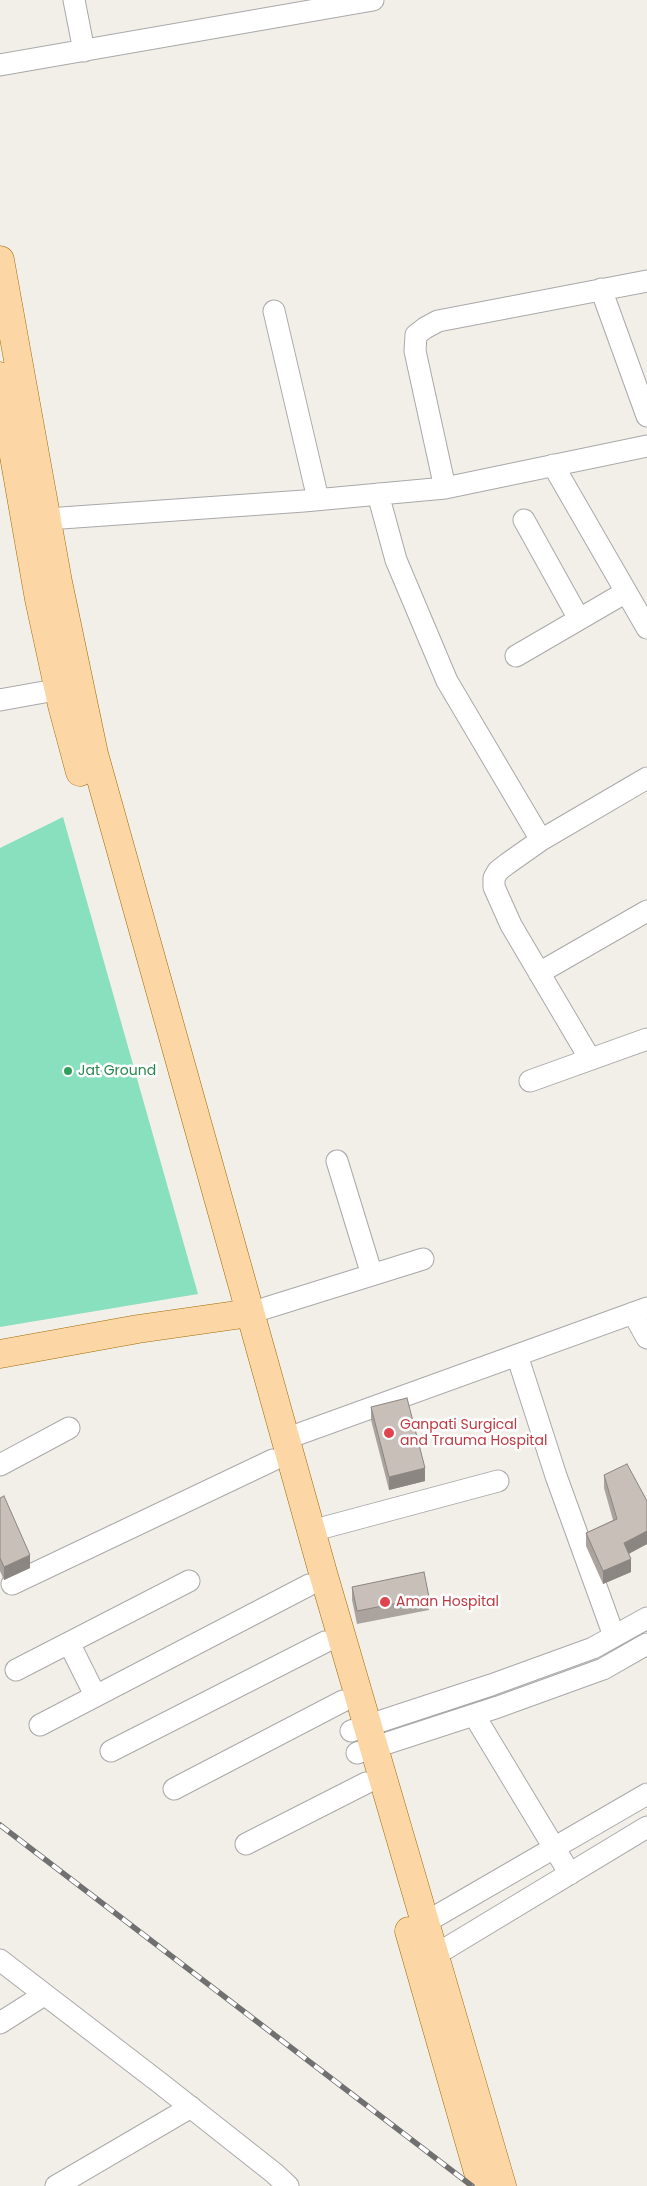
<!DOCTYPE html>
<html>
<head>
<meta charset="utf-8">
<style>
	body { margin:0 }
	canvas { display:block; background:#f2efe9 }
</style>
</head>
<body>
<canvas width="647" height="2186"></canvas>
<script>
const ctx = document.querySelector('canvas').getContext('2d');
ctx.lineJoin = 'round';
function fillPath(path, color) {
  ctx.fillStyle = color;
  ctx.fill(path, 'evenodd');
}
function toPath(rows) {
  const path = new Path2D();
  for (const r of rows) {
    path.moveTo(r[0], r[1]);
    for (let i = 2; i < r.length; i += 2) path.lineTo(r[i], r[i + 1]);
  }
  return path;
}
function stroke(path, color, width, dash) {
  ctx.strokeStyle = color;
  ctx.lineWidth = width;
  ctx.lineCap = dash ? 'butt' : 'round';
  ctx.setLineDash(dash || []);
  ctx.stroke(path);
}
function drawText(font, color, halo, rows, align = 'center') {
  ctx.font = font + ' Poppins,sans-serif';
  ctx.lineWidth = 5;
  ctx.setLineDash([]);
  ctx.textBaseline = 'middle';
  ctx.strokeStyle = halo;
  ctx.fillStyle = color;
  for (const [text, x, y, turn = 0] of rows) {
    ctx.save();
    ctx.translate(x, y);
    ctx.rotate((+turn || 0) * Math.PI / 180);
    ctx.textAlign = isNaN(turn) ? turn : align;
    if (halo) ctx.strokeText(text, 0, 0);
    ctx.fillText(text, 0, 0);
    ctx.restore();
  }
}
const pitch = toPath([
	[63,817,198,1294,0,1327,0,848]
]);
const minor = toPath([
	[74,0,84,51],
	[0,65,373,0],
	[601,289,647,416],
	[274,311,318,499],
	[553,465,647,628],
	[445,488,415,351,416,335,425,328,438,321,647,281],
	[378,494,396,560,447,681,541,840],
	[33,520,304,501,445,488,647,446],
	[524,520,579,619],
	[516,656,626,592],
	[0,700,72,687],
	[539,973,647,911],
	[590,1059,511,925,494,887,494,878,498,871,507,864,541,840,647,778],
	[530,1081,647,1039],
	[337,1161,372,1275],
	[250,1313,423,1259],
	[633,1313,647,1338],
	[517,1355,556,1476,614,1636],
	[285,1439,647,1308],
	[0,1465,69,1428],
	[311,1531,498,1481],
	[12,1584,273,1460],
	[69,1643,95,1695],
	[16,1670,189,1581],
	[474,1715,570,1874],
	[40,1725,309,1585],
	[351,1731,491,1685,593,1648,647,1618],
	[111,1751,325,1642],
	[357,1753,498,1707,603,1669,647,1644],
	[174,1789,343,1701],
	[246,1844,366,1783],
	[414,1929,647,1794],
	[0,1960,160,2083,274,2173,288,2186],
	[422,1963,647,1827],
	[0,2023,44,1995],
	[56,2186,191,2107]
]);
const major = toPath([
	[0,260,58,582,94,754,323,1573,502,2186],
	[0,376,39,599,62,705,80,772],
	[0,1354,138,1329,250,1313],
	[409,1931,482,2186]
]);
const rail = toPath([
	[0,1825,472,2186]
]);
const wall = toPath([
	[371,1407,425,1481,389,1490,371,1420],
	[604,1475,647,1501,647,1544,629,1554,631,1572,603,1584,586,1546,586,1533,613,1520,604,1488],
	[0,1498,30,1568,4,1580,0,1571],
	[352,1587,429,1597,429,1610,357,1624,352,1600]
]);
const shadedWall = toPath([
	[425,1468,425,1481,389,1490,389,1477],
	[647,1531,647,1544,624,1556,624,1543],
	[30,1555,30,1568,4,1580,4,1567],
	[631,1559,631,1572,603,1584,603,1571]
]);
const building = toPath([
	[407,1398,425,1468,389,1477,371,1407,407,1398],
	[627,1464,647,1501,647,1531,624,1543,631,1559,603,1571,586,1533,617,1519,604,1475,627,1464],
	[4,1496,30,1555,4,1567,0,1558,0,1498,4,1496],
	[424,1572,429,1597,357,1611,352,1587,424,1572]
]);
const markers = [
	[68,1071,5,"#2e9e5b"],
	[389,1433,6,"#e0444e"],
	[385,1602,6,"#e0444e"]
];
const leisureNames = [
	["Jat Ground",78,1071]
];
const healthNames = [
	["Ganpati Surgical",400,1425],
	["and Trauma Hospital",400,1441],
	["Aman Hospital",396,1602]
];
fillPath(pitch, '#88e0be');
stroke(minor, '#a9a9a9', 23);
stroke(major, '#a06b00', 29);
stroke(minor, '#fff', 21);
stroke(major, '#fcd6a4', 28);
stroke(rail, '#707070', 5.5);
stroke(rail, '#fff', 4, [11]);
fillPath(wall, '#aba49e');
fillPath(shadedWall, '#8b8681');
fillPath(building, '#c7bfb8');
stroke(building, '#8b8681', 1);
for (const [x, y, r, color] of markers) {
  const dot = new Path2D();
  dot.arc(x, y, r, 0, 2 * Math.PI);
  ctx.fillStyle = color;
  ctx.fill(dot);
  stroke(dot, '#fff', 2);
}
drawText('14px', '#27864d', '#fff', leisureNames, 'left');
drawText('14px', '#be3a42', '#fff', healthNames, 'left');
</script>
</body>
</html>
